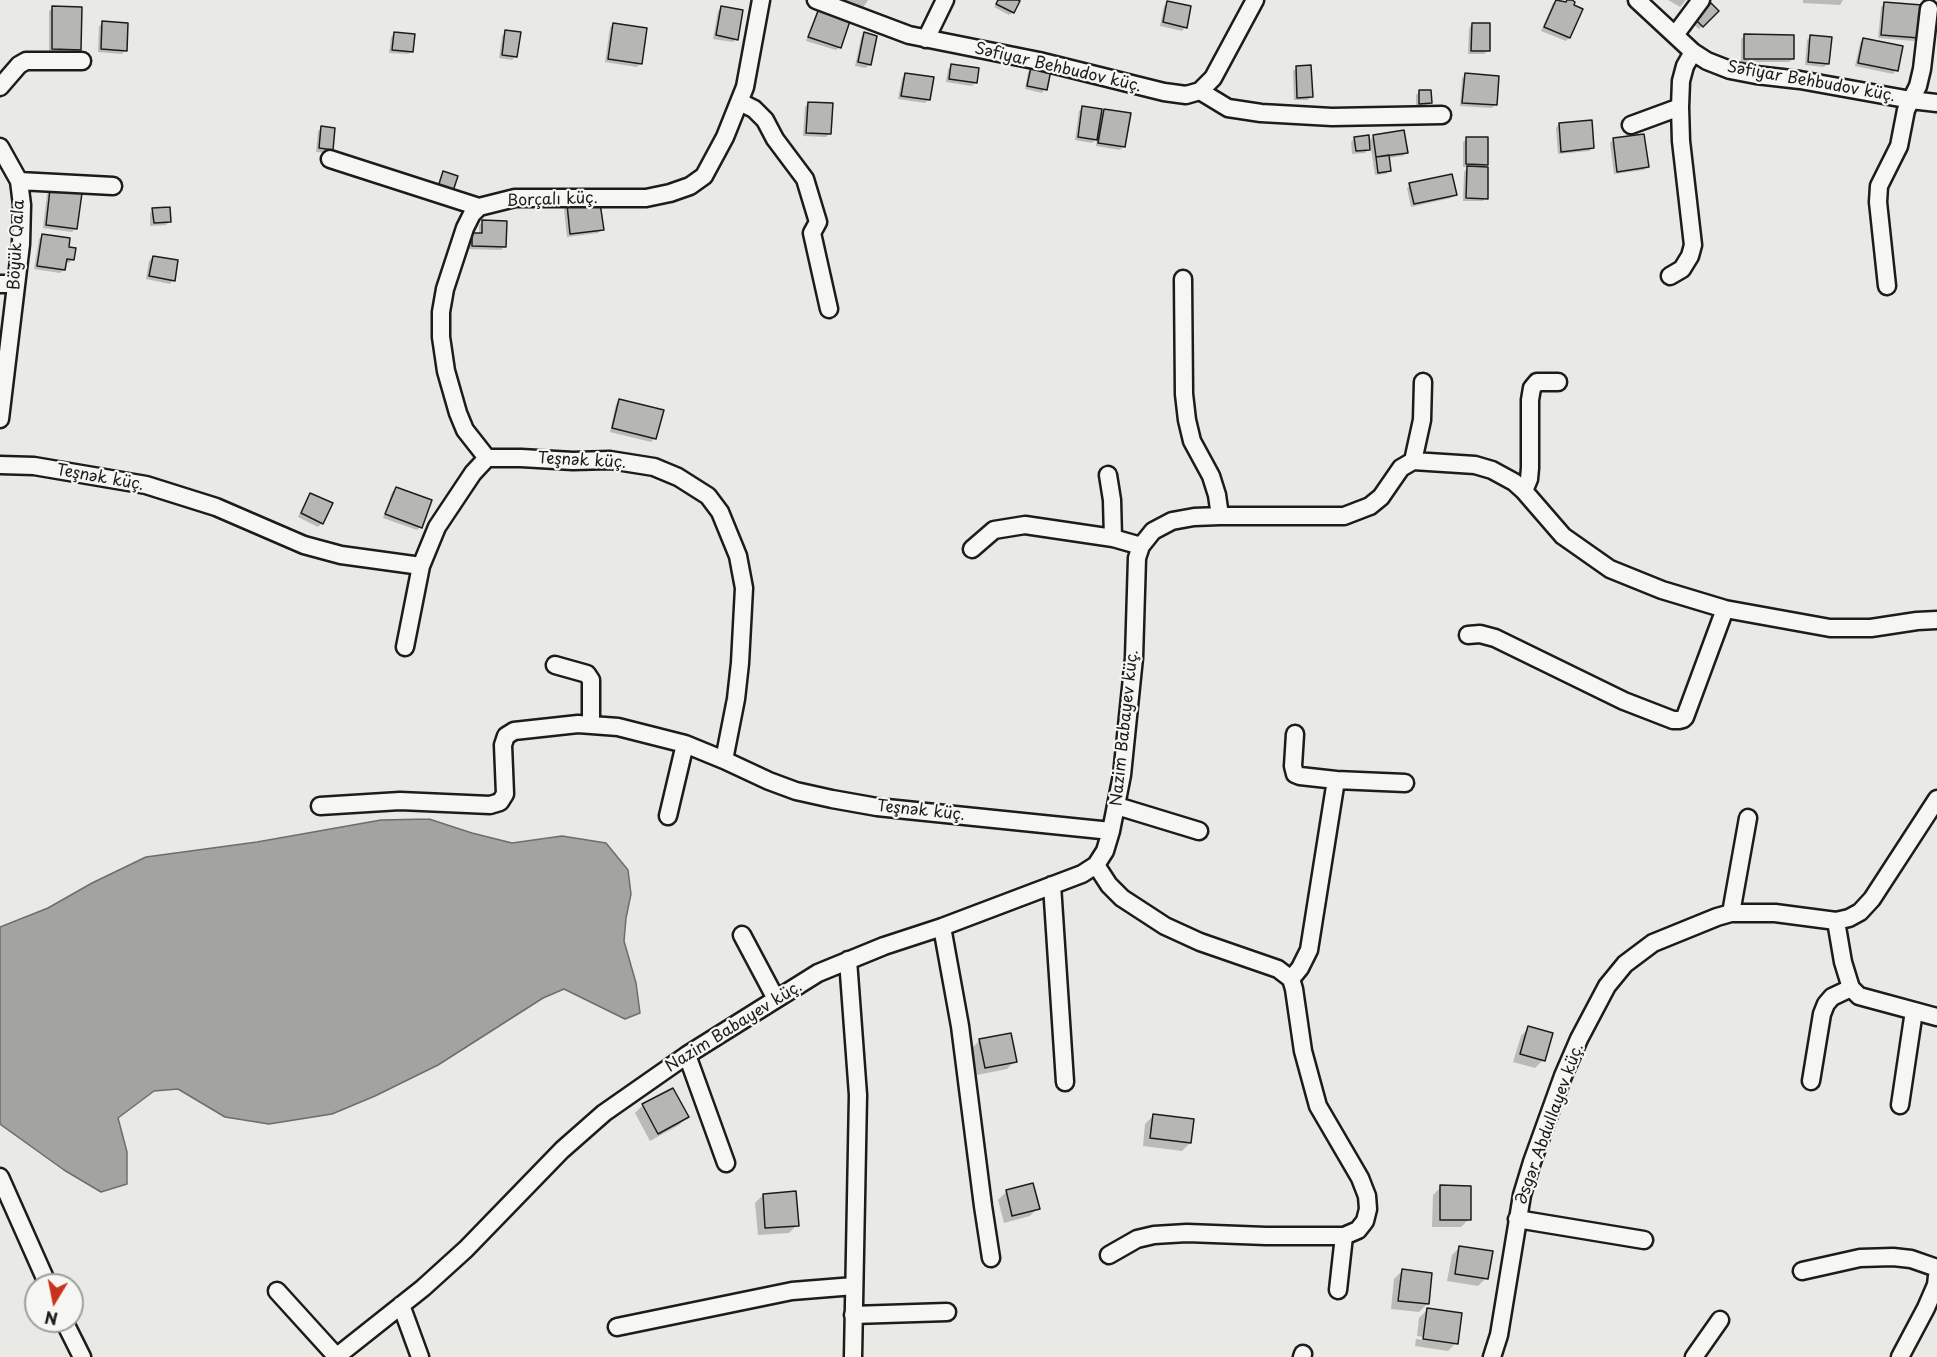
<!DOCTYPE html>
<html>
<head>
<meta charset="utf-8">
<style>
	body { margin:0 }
	#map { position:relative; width:1937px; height:1357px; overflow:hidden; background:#e9e9e5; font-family:"Playpen Sans",sans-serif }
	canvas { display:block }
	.north { position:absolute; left:24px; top:1273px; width:60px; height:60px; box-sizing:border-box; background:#f6f6f2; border:2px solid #9f9f9c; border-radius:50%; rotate:190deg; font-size:16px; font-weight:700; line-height:24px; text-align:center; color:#1c1c1c }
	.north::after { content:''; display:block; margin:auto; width:21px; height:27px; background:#c8321e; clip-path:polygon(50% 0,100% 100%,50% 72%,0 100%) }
</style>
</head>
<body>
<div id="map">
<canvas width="1937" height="1357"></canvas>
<div class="north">N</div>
</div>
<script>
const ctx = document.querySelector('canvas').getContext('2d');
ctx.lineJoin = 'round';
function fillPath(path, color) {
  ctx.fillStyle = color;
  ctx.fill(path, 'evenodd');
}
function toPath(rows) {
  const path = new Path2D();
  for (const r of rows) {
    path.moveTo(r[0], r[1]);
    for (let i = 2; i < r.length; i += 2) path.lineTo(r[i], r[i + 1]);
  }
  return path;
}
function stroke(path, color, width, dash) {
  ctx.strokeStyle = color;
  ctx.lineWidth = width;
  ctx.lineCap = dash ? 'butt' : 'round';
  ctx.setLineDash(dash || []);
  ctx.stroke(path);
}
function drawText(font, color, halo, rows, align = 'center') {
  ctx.font = font + ' "Playpen Sans",sans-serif';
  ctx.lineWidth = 4.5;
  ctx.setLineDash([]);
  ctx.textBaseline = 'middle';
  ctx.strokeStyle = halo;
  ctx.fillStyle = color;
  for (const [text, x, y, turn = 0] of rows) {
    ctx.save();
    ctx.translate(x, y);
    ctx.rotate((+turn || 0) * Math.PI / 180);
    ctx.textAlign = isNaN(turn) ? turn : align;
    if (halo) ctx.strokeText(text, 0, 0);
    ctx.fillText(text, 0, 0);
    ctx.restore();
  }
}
const water = toPath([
	[429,819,472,833,512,843,562,836,606,843,628,870,631,894,626,918,624,941,636,983,640,1013,625,1019,564,989,543,998,438,1065,375,1096,332,1114,269,1124,225,1117,178,1089,154,1091,118,1118,127,1152,127,1184,101,1192,64,1170,0,1124,0,927,48,908,92,883,146,857,257,842,381,820,429,819]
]);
const shadow = toPath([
	[840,0,868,0,862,9],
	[998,0,1014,0,1013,12,1009,15,994,7],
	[1557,0,1572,6,1569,38,1566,41,1541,31,1553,3],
	[1668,0,1686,0,1680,7],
	[1803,0,1843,0,1840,5,1803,3],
	[1168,3,1185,27,1182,31,1160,26,1164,6],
	[1884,4,1918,37,1914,41,1878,38,1881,7],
	[1711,5,1717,11,1699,29,1693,24],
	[53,8,80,49,76,53,49,52,49,11],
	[722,8,736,39,733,42,713,39,718,11],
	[820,8,840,47,836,50,806,41,817,11],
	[103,23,125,50,122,54,98,52,99,26],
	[613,24,641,63,637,67,605,62,610,28],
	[1472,24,1488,51,1484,54,1468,54,1469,28],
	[506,32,516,56,512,60,499,58,502,36],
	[394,34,411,51,408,54,389,53,391,37],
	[864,34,870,64,866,68,855,66,861,38],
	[1745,36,1793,59,1789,62,1741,62,1741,39],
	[1811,36,1828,63,1824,67,1805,65,1807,40],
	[1863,39,1896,70,1893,74,1855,66,1860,43],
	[952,66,976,82,972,86,946,82,948,69],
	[1032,68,1045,89,1042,93,1025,89,1028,72],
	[1297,68,1311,96,1308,100,1294,100,1293,71],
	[1466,74,1495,105,1492,108,1460,106,1462,78],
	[905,75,929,99,925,103,898,99,902,78],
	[1419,92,1430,103,1426,106,1416,107,1416,95],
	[808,103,830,133,826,137,803,136,805,107],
	[1083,108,1100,115,1105,110,1124,146,1120,150,1096,146,1097,138,1092,143,1075,140,1079,111],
	[1559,124,1593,148,1589,151,1558,154,1556,128],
	[321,128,332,149,328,153,316,152,318,131],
	[1374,136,1406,152,1403,156,1388,158,1390,170,1386,174,1375,175,1370,142,1368,142,1368,150,1365,153,1352,154,1351,142,1355,138,1368,142],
	[1467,139,1486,164,1482,168,1486,198,1483,201,1463,201,1464,172,1468,167,1463,167,1463,142],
	[1614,139,1647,167,1644,170,1614,174,1610,143],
	[1410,185,1455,195,1451,198,1411,207,1407,188],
	[51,191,76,228,72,232,43,228,47,194],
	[567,205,602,229,598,233,567,237,564,209],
	[153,210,169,222,166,225,150,226,150,213],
	[483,222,505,246,501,250,469,249,469,238,472,235,479,235,479,225],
	[42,236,67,248,73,259,69,263,65,262,64,270,60,273,34,269,39,239],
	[153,257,173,280,170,284,146,279,149,261],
	[620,401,655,438,651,442,610,432,616,404],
	[396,489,420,527,417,530,383,518,392,492],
	[311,495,322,523,318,527,298,517,307,498],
	[1529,1028,1543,1060,1535,1068,1513,1062,1521,1036],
	[980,1040,1015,1061,1007,1069,977,1075,972,1048],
	[672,1090,687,1117,679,1125,650,1141,635,1113,643,1105],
	[1153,1116,1190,1143,1182,1151,1143,1146,1145,1124],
	[1441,1187,1469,1219,1461,1227,1432,1227,1433,1195],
	[1006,1192,1038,1208,1030,1216,1004,1223,998,1200],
	[763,1195,797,1225,789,1233,758,1235,755,1203],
	[1460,1247,1486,1278,1478,1286,1447,1281,1452,1255],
	[1402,1271,1427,1304,1419,1312,1391,1309,1394,1279],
	[1427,1310,1456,1343,1448,1351,1415,1346,1416,1339,1452,1344,1452,1341,1417,1336,1419,1318]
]);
const building = toPath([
	[998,0,1018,0,1020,1,1014,13,996,4,998,0],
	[1556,0,1566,2,1567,0,1572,0,1575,2,1574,5,1583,9,1570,38,1544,27,1556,0],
	[1167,1,1191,6,1187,28,1163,22,1167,1],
	[1884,2,1922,5,1919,38,1881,35,1884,2],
	[1711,3,1719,11,1703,27,1695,19,1711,3],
	[52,6,82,7,81,50,52,49,52,6],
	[721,6,743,10,738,40,716,35,721,6],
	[820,6,850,21,841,48,808,37,820,6],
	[102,21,128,23,127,51,101,49,102,21],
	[613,23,647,28,642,64,608,59,613,23],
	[1472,23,1490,23,1490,51,1471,51,1472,23],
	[505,30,521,32,517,57,502,55,505,30],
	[394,32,415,34,413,52,392,50,394,32],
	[864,32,877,36,871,65,858,62,864,32],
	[1744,34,1794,35,1794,59,1744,59,1744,34],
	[1810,35,1832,37,1829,64,1808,62,1810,35],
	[1863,38,1903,46,1898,71,1858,63,1863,38],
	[951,64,979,68,977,83,949,79,951,64],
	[1311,65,1313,97,1297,98,1296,66,1311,65],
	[1031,67,1051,70,1047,90,1027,86,1031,67],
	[905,73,934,77,930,100,901,96,905,73],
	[1465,73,1499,76,1497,105,1462,103,1465,73],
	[1419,90,1431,90,1432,103,1419,104,1419,90],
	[808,102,833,103,831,134,806,133,808,102],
	[1082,106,1102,109,1097,140,1078,137,1082,106],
	[1104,109,1131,113,1125,147,1098,143,1104,109],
	[1592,120,1594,148,1561,152,1559,123,1592,120],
	[321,126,335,128,333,150,319,148,321,126],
	[1404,130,1408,153,1376,157,1373,135,1404,130],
	[1644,134,1649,167,1617,172,1613,138,1644,134],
	[1369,135,1370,150,1356,151,1354,137,1369,135],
	[1466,137,1488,137,1488,165,1466,164,1466,137],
	[1389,155,1391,171,1378,173,1376,157,1389,155],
	[1467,166,1488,167,1488,199,1466,198,1467,166],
	[443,171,458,176,453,191,438,187,443,171],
	[1452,174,1457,195,1414,204,1409,183,1452,174],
	[50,189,82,193,77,229,46,225,50,189],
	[600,203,604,230,570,234,567,204,600,203],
	[170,207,171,222,154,223,152,208,170,207],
	[482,220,507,221,506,247,472,246,472,233,482,233,482,220],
	[42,234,70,238,69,247,76,248,74,260,67,259,65,270,37,266,42,234],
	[153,256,178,260,175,281,149,276,153,256],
	[619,399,664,410,656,439,612,428,619,399],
	[396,487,432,500,422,528,385,514,396,487],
	[310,493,333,503,323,524,301,513,310,493],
	[1528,1026,1553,1033,1545,1061,1520,1054,1528,1026],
	[1011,1033,1017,1062,985,1068,979,1039,1011,1033],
	[673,1088,689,1117,658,1134,642,1104,673,1088],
	[1153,1114,1194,1119,1191,1143,1150,1138,1153,1114],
	[1033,1183,1040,1209,1012,1216,1006,1190,1033,1183],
	[1440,1185,1471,1186,1471,1220,1440,1220,1440,1185],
	[796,1191,799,1226,765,1228,763,1194,796,1191],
	[1459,1246,1493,1251,1488,1279,1455,1274,1459,1246],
	[1402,1269,1432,1273,1429,1304,1398,1301,1402,1269],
	[1427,1308,1462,1313,1458,1344,1423,1339,1427,1308]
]);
const minor = toPath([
	[816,0,909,35,1039,61,1164,92,1186,95,1200,91,1213,78,1255,0],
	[1637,0,1693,52,1707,61,1730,70,1756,75,1800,80,1911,100,1937,103],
	[1675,35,1701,0],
	[926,39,945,0],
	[0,87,19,65,26,61,82,61],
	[1200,91,1228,108,1261,113,1332,117,1442,115],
	[740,102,754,109,765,120,775,139,805,179,818,222,812,233,829,309],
	[1631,125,1680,107],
	[0,147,19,181,22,205,21,244,0,419],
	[330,159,479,207],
	[19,181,113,186],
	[1670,276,1682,269,1690,256,1693,245,1681,141,1680,107,1681,81,1685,66,1693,52],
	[1183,279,1184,394,1187,420,1192,441,1211,476,1217,495,1220,516],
	[0,284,16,284],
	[1887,286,1878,202,1879,186,1899,146,1906,110,1918,86,1922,69,1929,9],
	[487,458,465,430,458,413,446,371,441,337,441,312,445,289,465,228,472,214,479,207,515,198,646,198,670,193,690,186,704,176,725,137,745,87,761,0],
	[1413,461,1422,420,1423,382],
	[0,465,34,466,146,485,216,507,304,545,341,555,421,566,437,527,473,473,487,458,521,458,573,461,610,460,654,467,678,477,708,496,720,512,738,556,744,588,740,663,736,699,724,760,769,781,796,791,832,799,877,807,1111,831],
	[1108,475,1112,500,1113,538],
	[1524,491,1529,479,1530,468,1530,400,1532,388,1537,382,1558,382],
	[972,549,994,530,1025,525,1113,538,1141,546],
	[1468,635,1480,634,1495,638,1624,701,1673,720,1679,720,1683,719,1685,717,1725,609],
	[405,647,421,566],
	[555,665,587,674,591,680,591,724],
	[1295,734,1293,766,1295,774,1300,776,1336,780,1405,783],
	[320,806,400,801,490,805,500,802,505,794,503,745,506,736,514,731,578,724,618,727,685,744,724,760],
	[1117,806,1199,831],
	[668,816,685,744],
	[1096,865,1109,885,1122,898,1165,926,1200,942,1278,969,1291,979,1294,989,1303,1051,1318,1106,1360,1178,1367,1196,1368,1209,1365,1221,1358,1230,1344,1236,1266,1236,1187,1233,1154,1235,1137,1239,1109,1255],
	[1052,885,1065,1082],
	[1731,913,1748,818],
	[1836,921,1843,962,1851,988,1859,996,1937,1017],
	[942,927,960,1026,983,1206,991,1258],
	[742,935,776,999],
	[848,960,858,1095,853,1357],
	[1291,979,1300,968,1309,950,1336,780],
	[687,1055,726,1163],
	[1811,1081,1822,1014,1826,1004,1832,997,1851,988],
	[1900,1105,1914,1011],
	[0,1177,48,1285],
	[1517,1219,1644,1240],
	[1802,1271,1860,1258,1893,1257,1911,1259,1937,1268],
	[1338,1290,1344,1236],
	[277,1291,336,1356],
	[401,1305,420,1357],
	[853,1315,947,1312],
	[64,1321,82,1357],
	[617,1327,792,1291,854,1286],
	[336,1357,423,1288,466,1249,562,1150,604,1113,687,1055,818,973,884,946,942,927,1082,874,1096,865,1105,851,1111,831,1122,775,1134,658,1137,558,1141,546,1153,531,1172,521,1194,517,1220,516,1344,516,1370,506,1381,497,1401,468,1413,461,1475,465,1492,470,1514,482,1524,491,1563,536,1610,569,1662,590,1725,609,1830,628,1871,628,1917,621,1937,620],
	[1302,1357,1303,1354],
	[1492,1357,1499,1335,1522,1195,1532,1162,1563,1076,1579,1039,1607,986,1625,964,1653,943,1717,917,1731,913,1775,913,1836,921,1849,918,1860,912,1872,899,1937,799],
	[1694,1357,1720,1320],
	[1900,1357,1926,1308,1936,1285,1937,1276]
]);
const streetNames = [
	["Səfiyar Behbudov küç.",1058,68,13],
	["Səfiyar Behbudov küç.",1811,82,10],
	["Borçalı küç.",552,200,-2],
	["Böyük Qala",17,245,-87],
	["Teşnək küç.",582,461,3],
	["Teşnək küç.",100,478,10],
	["Nazim Babayev küç.",1125,728,-84],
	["Teşnək küç.",921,811,6],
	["Nazim Babayev küç.",734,1027,-32],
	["Əsgər Abdullayev küç.",1550,1124,-70]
];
fillPath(water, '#a3a3a1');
stroke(water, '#6d6d6c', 1.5);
fillPath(shadow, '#0003');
fillPath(building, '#b6b6b3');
stroke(building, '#1c1c1c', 1.5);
stroke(minor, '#1c1c1c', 21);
stroke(minor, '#f6f6f2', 16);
drawText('16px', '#1c1c1c', '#f6f6f2', streetNames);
</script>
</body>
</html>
